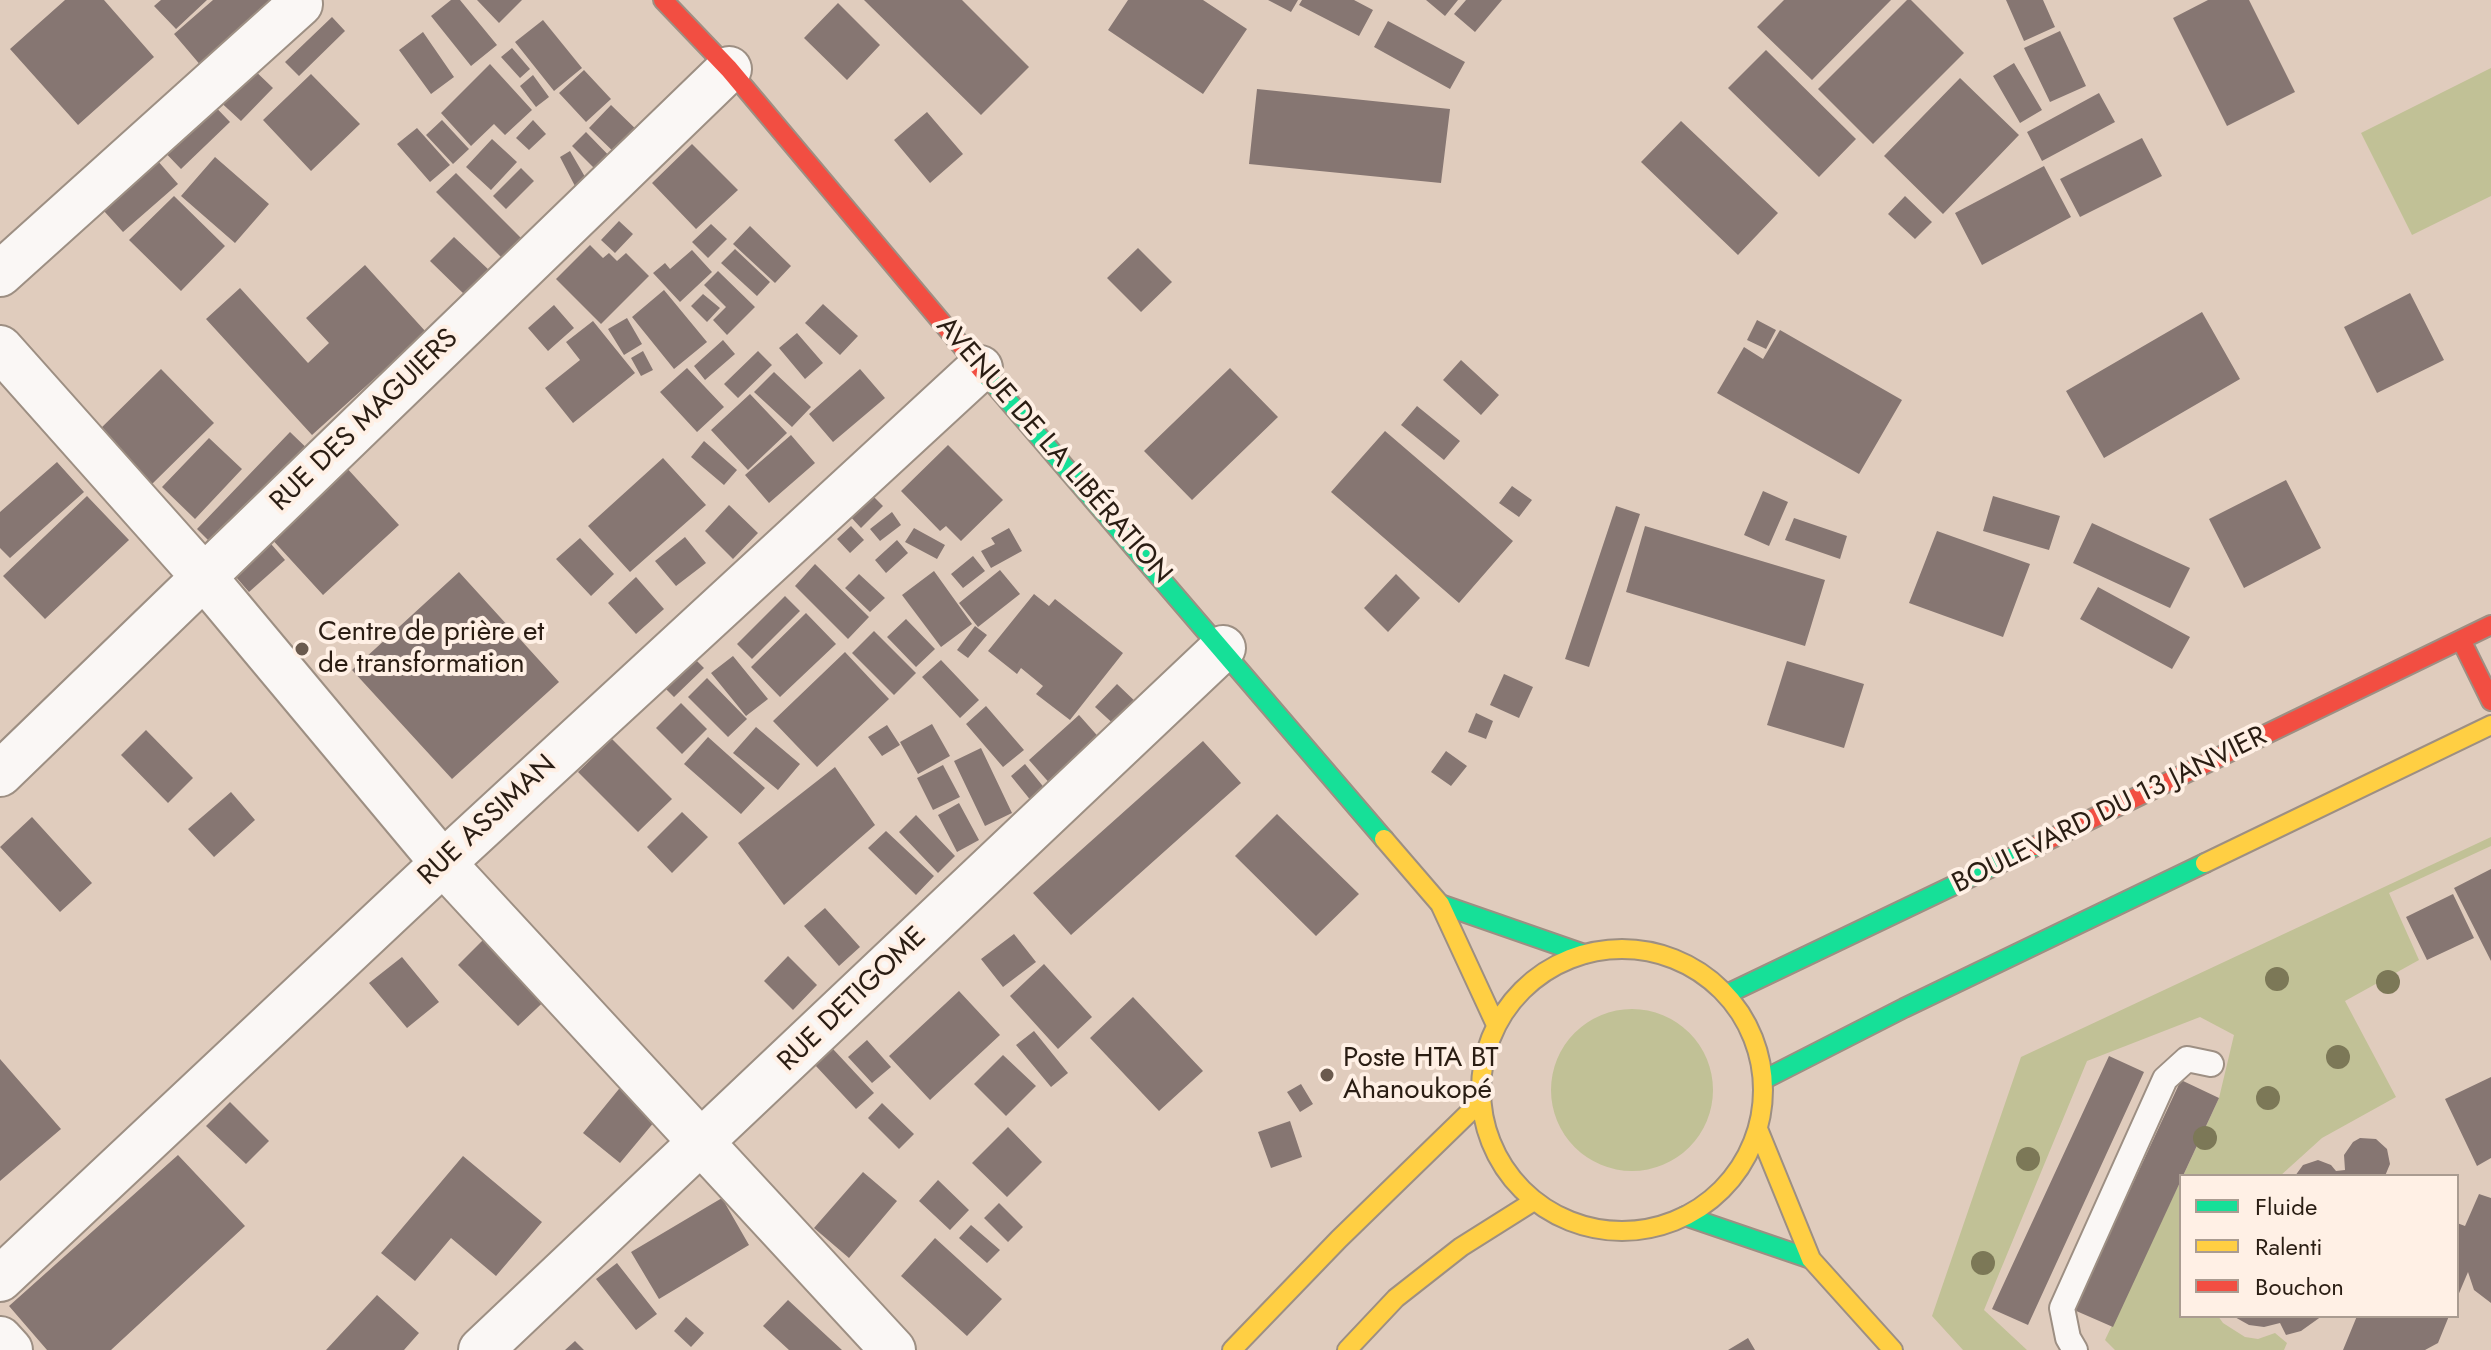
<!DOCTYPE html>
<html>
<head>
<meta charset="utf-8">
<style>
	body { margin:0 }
	#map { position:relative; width:2491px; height:1350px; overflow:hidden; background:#e0ccbd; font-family:Jost,sans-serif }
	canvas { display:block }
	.legend { position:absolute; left:2179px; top:1174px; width:280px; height:144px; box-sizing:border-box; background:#fff0e5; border:2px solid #aa9c91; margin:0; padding:10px 14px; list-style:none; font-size:24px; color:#2a1d13 }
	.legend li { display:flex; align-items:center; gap:16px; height:40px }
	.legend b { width:40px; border:2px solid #aa9c91 }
</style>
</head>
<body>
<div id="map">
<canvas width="2491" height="1350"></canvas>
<ul class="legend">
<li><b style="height:10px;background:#16e098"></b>Fluide</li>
<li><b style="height:10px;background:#ffcf43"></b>Ralenti</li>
<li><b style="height:10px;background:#f24e42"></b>Bouchon</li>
</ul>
</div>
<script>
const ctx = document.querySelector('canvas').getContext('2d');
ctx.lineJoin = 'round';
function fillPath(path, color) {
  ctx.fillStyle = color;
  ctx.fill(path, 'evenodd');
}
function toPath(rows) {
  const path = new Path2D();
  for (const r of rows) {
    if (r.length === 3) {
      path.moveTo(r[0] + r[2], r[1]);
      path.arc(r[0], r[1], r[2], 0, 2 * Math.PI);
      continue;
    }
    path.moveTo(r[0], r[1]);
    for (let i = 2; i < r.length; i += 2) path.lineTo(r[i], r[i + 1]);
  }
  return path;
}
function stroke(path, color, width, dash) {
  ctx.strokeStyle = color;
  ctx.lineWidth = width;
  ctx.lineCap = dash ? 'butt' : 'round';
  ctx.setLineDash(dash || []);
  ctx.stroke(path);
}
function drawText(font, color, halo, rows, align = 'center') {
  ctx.font = font + ' Jost,sans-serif';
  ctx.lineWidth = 8;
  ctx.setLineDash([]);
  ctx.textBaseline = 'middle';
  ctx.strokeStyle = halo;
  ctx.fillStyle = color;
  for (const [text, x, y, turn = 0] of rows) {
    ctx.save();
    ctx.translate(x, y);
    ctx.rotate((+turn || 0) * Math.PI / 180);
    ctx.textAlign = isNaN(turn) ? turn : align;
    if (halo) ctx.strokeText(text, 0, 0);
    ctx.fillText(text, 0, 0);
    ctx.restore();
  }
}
const green = toPath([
	[2491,68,2491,196,2412,235,2361,133],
	[2491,837,2491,846,2389,893,2419,960,2345,1001,2396,1097,2322,1138,2280,1176,2183,1176,2219,1098,2234,1035,2200,1017,2087,1061,1984,1310,2027,1350,1963,1350,1932,1316,2021,1057],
	[1632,1090,81],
	[2181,1180,2181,1316,2218,1316,2223,1323,2245,1337,2258,1339,2275,1333,2287,1343,2284,1350,2115,1350,2105,1340]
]);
const building = toPath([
	[65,0,104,0,154,57,78,125,10,49],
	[161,0,207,0,176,29,154,6],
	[213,0,293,0,208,74,174,34],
	[451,0,460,0,497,45,471,66,431,16],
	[477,0,522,0,499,23],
	[864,0,962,0,1029,67,981,115],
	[1128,0,1203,0,1247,29,1203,94,1108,30],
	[1268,0,1298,0,1291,12],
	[1302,0,1354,0,1373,10,1359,36,1299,5],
	[1426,0,1458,0,1445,16],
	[1466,0,1502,0,1475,32,1454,14],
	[1784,0,1891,0,1812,80,1757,27],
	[1907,0,1911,0,1964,53,1873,144,1818,89],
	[2006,0,2043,0,2055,27,2024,41],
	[2208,0,2249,0,2295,92,2227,126,2173,18],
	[838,3,880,45,847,80,804,38],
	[332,17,345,31,299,76,285,62],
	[543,20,582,68,554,91,515,42],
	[1388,21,1465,62,1450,89,1374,47],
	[2060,31,2086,86,2050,102,2024,48],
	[423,32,454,77,431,94,399,50],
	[512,48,530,69,520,78,501,57],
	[1766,50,1856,139,1819,177,1728,88],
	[2014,63,2042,110,2020,123,1993,76],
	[248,64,273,88,241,121,215,97],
	[490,64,532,110,505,135,494,124,471,146,441,113],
	[584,70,611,99,586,122,559,93],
	[311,74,360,124,311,171,263,120],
	[533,75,549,97,536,107,520,86],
	[1960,78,2019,135,1943,214,1884,156],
	[1257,89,1450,109,1441,183,1249,164],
	[2099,93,2115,122,2042,161,2027,132],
	[205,96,230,122,181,169,156,143],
	[611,105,642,135,620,158,589,128],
	[927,112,963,154,930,183,894,140],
	[442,120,469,149,453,164,426,135],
	[533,120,546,134,529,150,516,138],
	[1681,121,1778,213,1738,255,1641,162],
	[417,128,450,165,430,182,397,144],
	[586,132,619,166,605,179,572,146],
	[2142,138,2162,176,2080,217,2060,179],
	[492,139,517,162,491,190,466,167],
	[692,144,738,190,696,229,652,183],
	[570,151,588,182,576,188,560,157],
	[150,152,178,184,123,232,94,200],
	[215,157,269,204,235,243,181,196],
	[2044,166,2071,217,1982,265,1955,213],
	[521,168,534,181,506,209,493,196],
	[456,173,522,239,502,258,436,192],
	[174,196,225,246,181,291,129,240],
	[1905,196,1932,222,1915,239,1888,214],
	[619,221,633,234,615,253,601,240],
	[711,224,727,239,708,258,692,242],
	[750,226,791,266,775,283,733,244],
	[454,237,490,271,466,296,430,261],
	[590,245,603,258,609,253,617,261,626,253,649,276,601,324,556,279],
	[1138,248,1172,282,1141,312,1107,278],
	[735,249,770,282,757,296,721,263],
	[692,250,712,272,680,302,653,273,665,263,670,269],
	[365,265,426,332,312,435,206,319,240,288,308,363,329,343,306,318],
	[718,271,755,307,727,335,713,320,726,307,704,285],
	[664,290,707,342,674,369,632,317],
	[2410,293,2444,360,2377,393,2344,327],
	[703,294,720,308,707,322,691,306],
	[823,304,858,336,840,355,805,323],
	[554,305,574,328,548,351,528,328],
	[2202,312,2240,379,2104,458,2066,391],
	[627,318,642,344,624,355,608,329],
	[1757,320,1776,330,1766,349,1747,340],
	[593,321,635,373,573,423,545,388,580,360,566,342],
	[1780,330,1902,400,1859,474,1717,393,1744,347,1763,359],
	[797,333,823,363,805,379,779,348],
	[723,340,735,354,705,380,694,366],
	[643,351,653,370,641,376,631,358],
	[758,351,772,365,738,398,724,384],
	[1461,360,1499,395,1481,415,1443,380],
	[687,368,724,407,697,432,660,392],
	[1230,368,1278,417,1192,500,1144,451],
	[161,369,214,423,150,486,97,432],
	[860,369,885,398,833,442,809,414],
	[774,372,811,407,792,427,754,392],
	[750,394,787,433,748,470,711,430],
	[1417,406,1460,441,1444,460,1401,425],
	[1385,431,1513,541,1459,603,1331,492],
	[290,432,315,456,221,553,197,529],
	[791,435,815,463,769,503,745,475],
	[209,438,242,469,195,519,162,487],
	[704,441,737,470,724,485,691,457],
	[948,445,1003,500,961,541,946,526,940,531,901,491],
	[663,458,706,505,630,572,588,526],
	[57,462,84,492,10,558,0,548,0,512],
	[345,466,399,525,323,595,269,536],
	[2286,480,2321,548,2244,588,2209,519],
	[1512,486,1532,500,1519,517,1499,503],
	[1763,491,1788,502,1769,546,1744,535],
	[870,493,883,506,861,528,848,514],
	[87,496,129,540,45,619,3,576],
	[1993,496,2060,516,2049,550,1983,531],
	[729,505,758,533,733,559,705,531],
	[1616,506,1640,514,1589,667,1565,659],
	[892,512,901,525,880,541,870,529],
	[1794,518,1847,536,1840,559,1785,540],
	[2092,523,2190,568,2170,608,2073,563],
	[851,526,864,540,850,553,837,539],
	[1645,526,1825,580,1805,646,1626,592],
	[914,528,945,545,937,559,905,542],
	[1009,528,1022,551,991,568,981,551,995,544,991,538],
	[1937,531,2030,564,2003,637,1909,603],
	[265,537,285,560,249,592,229,569],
	[685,537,706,563,676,586,655,561],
	[580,538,614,574,591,596,556,559],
	[897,540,908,553,886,573,875,560],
	[973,556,985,571,963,588,951,574],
	[815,564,869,617,848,639,795,586],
	[1000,570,1020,594,978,627,959,603],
	[934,571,972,624,941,647,902,595],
	[459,572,559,682,452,779,352,670],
	[859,574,885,598,870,612,845,588],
	[1396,574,1420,598,1388,632,1364,608],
	[636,577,664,609,636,634,608,603],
	[2098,587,2190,637,2172,669,2080,619],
	[1034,594,1049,606,1055,599,1123,653,1070,720,1036,694,1043,686,1021,668,1017,674,988,651],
	[785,596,800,611,752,659,737,644],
	[806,613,836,644,780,697,751,667],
	[906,619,935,649,916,667,887,637],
	[975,626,987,635,968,658,957,650],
	[874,631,916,673,894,695,852,653],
	[845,652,889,699,817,767,773,721],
	[690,654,704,668,674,697,660,683],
	[733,656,768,699,746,716,711,673],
	[941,660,979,700,960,718,922,677],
	[1787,661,1864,684,1844,748,1767,725],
	[1504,674,1533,687,1519,718,1490,705],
	[707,678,747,719,728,737,688,697],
	[1117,684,1139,705,1118,728,1095,707],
	[681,703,707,729,682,754,656,728],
	[986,706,1024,750,1003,767,966,724],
	[1476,713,1493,721,1486,739,1468,732],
	[1079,715,1103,742,1053,787,1029,760],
	[932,724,950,756,918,774,900,742],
	[887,725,900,745,882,756,868,737],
	[756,727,800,764,778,790,733,753],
	[146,730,193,778,168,803,121,755],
	[708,737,765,788,741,814,684,764],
	[612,739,672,799,638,832,578,772],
	[1203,741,1241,783,1071,935,1033,893],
	[981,748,1012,813,985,826,954,761],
	[1446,751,1467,766,1451,786,1431,772],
	[1025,764,1046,790,1032,802,1011,776],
	[943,765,960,797,933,810,917,778],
	[835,767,875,825,784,905,738,843],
	[231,792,255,820,214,857,188,829],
	[959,803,979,840,957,852,938,815],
	[682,812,708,837,672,873,647,847],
	[1277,814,1359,894,1316,936,1235,856],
	[916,815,955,856,938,873,899,832],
	[32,817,92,883,60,912,0,847],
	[886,831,934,876,916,895,868,848],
	[2491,869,2491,961,2454,888],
	[2453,894,2474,938,2427,960,2406,917],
	[825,908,860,947,839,966,804,926],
	[493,930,554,992,518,1026,458,965],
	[1014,934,1036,962,1003,987,981,959],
	[788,956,817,985,793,1010,764,981],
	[402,957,439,1002,407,1028,369,983],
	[1044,964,1092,1017,1058,1049,1010,996],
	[959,991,1000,1035,930,1100,889,1056],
	[1133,997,1203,1071,1159,1111,1090,1038],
	[1034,1031,1068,1073,1051,1087,1016,1045],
	[867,1040,891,1067,872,1083,848,1057],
	[833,1049,874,1093,856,1109,815,1065],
	[1003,1055,1036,1086,1006,1116,974,1084],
	[2109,1056,2144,1072,2028,1325,1992,1309],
	[0,1059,61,1129,0,1181],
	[2491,1077,2491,1158,2477,1166,2445,1099],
	[2181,1080,2219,1098,2113,1327,2074,1310],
	[623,1084,660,1115,620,1163,583,1133],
	[1301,1084,1313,1104,1300,1112,1287,1092],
	[230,1102,269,1141,246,1164,206,1126],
	[882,1103,914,1134,899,1149,868,1118],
	[1290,1121,1302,1157,1271,1168,1258,1132],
	[1008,1127,1042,1162,1007,1197,972,1163],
	[2360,1138,2376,1139,2387,1149,2390,1164,2385,1176,2295,1176,2303,1165,2318,1160,2331,1165,2336,1171,2345,1170,2344,1155,2353,1142],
	[178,1155,245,1226,111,1350,47,1350,9,1306],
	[463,1156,542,1222,496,1276,451,1238,415,1281,381,1253],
	[863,1172,897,1201,849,1258,814,1228],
	[938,1180,969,1210,950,1230,919,1201],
	[2479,1194,2491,1198,2491,1303,2474,1290,2468,1272,2457,1298,2457,1223,2465,1226],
	[722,1198,749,1245,659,1299,631,1252],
	[999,1203,1023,1227,1008,1242,984,1218],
	[971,1225,1000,1250,987,1263,959,1238],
	[935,1238,1002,1299,967,1336,901,1276],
	[617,1263,657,1314,636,1330,596,1279],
	[377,1295,419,1333,404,1350,326,1350],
	[788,1300,842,1350,789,1350,763,1326],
	[2233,1316,2322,1316,2301,1331,2286,1335,2280,1323,2264,1327,2249,1325],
	[2357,1316,2449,1316,2438,1343,2425,1350,2343,1350],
	[686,1317,704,1333,691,1347,674,1331],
	[1748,1338,1755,1350,1728,1350],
	[575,1341,584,1350,565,1350]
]);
const lane = toPath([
	[2075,1350,2068,1338,2062,1308,2165,1079,2187,1059,2211,1064]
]);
const street = toPath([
	[0,274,300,4],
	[0,348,204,577,443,863,893,1350],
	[0,774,729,69],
	[0,1279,443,863,980,368],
	[0,1339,10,1350],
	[481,1350,1223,648]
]);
const fast = toPath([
	[986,375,1384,839],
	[1440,904,1584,954],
	[1727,994,2036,846],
	[1763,1080,1904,1008,2205,863],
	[1685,1216,1811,1259]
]);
const slow = toPath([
	[1384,839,1440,904,1496,1025],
	[2205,863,2491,725],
	[1622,1090,141],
	[1758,1129,1811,1259,1893,1350],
	[1232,1350,1339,1239,1481,1101],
	[1347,1350,1396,1298,1461,1247,1534,1201]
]);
const jam = toPath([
	[663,0,729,69,986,375],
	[2461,640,2491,701],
	[2036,846,2491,625]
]);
const trees = [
	[2277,979],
	[2388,982],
	[2338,1057],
	[2268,1098],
	[2205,1138],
	[2028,1159],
	[1983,1263]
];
const markers = [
	[302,649,8,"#6a5a4e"],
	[1327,1075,8,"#6a5a4e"]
];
const streetNames = [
	["RUE DES MAGUIERS",365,421,-44],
	["AVENUE DE LA LIBÉRATION",1053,451,49],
	["BOULEVARD DU 13 JANVIER",2110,811,-26],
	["RUE ASSIMAN",488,821,-43],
	["RUE DETIGOME",853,1000,-44]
];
const poiNames = [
	["Centre de prière et",318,633],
	["de transformation",318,665],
	["Poste HTA BT",1343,1059],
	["Ahanoukopé",1343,1091]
];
fillPath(green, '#c1c196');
fillPath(building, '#867672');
stroke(lane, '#9d8f83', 28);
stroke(street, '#9d8f83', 48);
stroke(fast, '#9d8f83', 22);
stroke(slow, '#9d8f83', 22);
stroke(jam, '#9d8f83', 22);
stroke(lane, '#faf7f5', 24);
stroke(street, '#faf7f5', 44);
stroke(fast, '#16e098', 18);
stroke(slow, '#ffcf43', 18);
stroke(jam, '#f24e42', 18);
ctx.fillStyle = '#7c7857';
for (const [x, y] of trees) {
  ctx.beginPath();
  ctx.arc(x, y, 12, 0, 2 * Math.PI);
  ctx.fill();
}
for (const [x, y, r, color] of markers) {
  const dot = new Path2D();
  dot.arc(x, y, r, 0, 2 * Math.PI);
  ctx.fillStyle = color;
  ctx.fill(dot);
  stroke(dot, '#fff0e5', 3);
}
drawText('28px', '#2a1d13', '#fff0e5', streetNames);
drawText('28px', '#2a1d13', '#fff0e5', poiNames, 'left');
</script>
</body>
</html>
